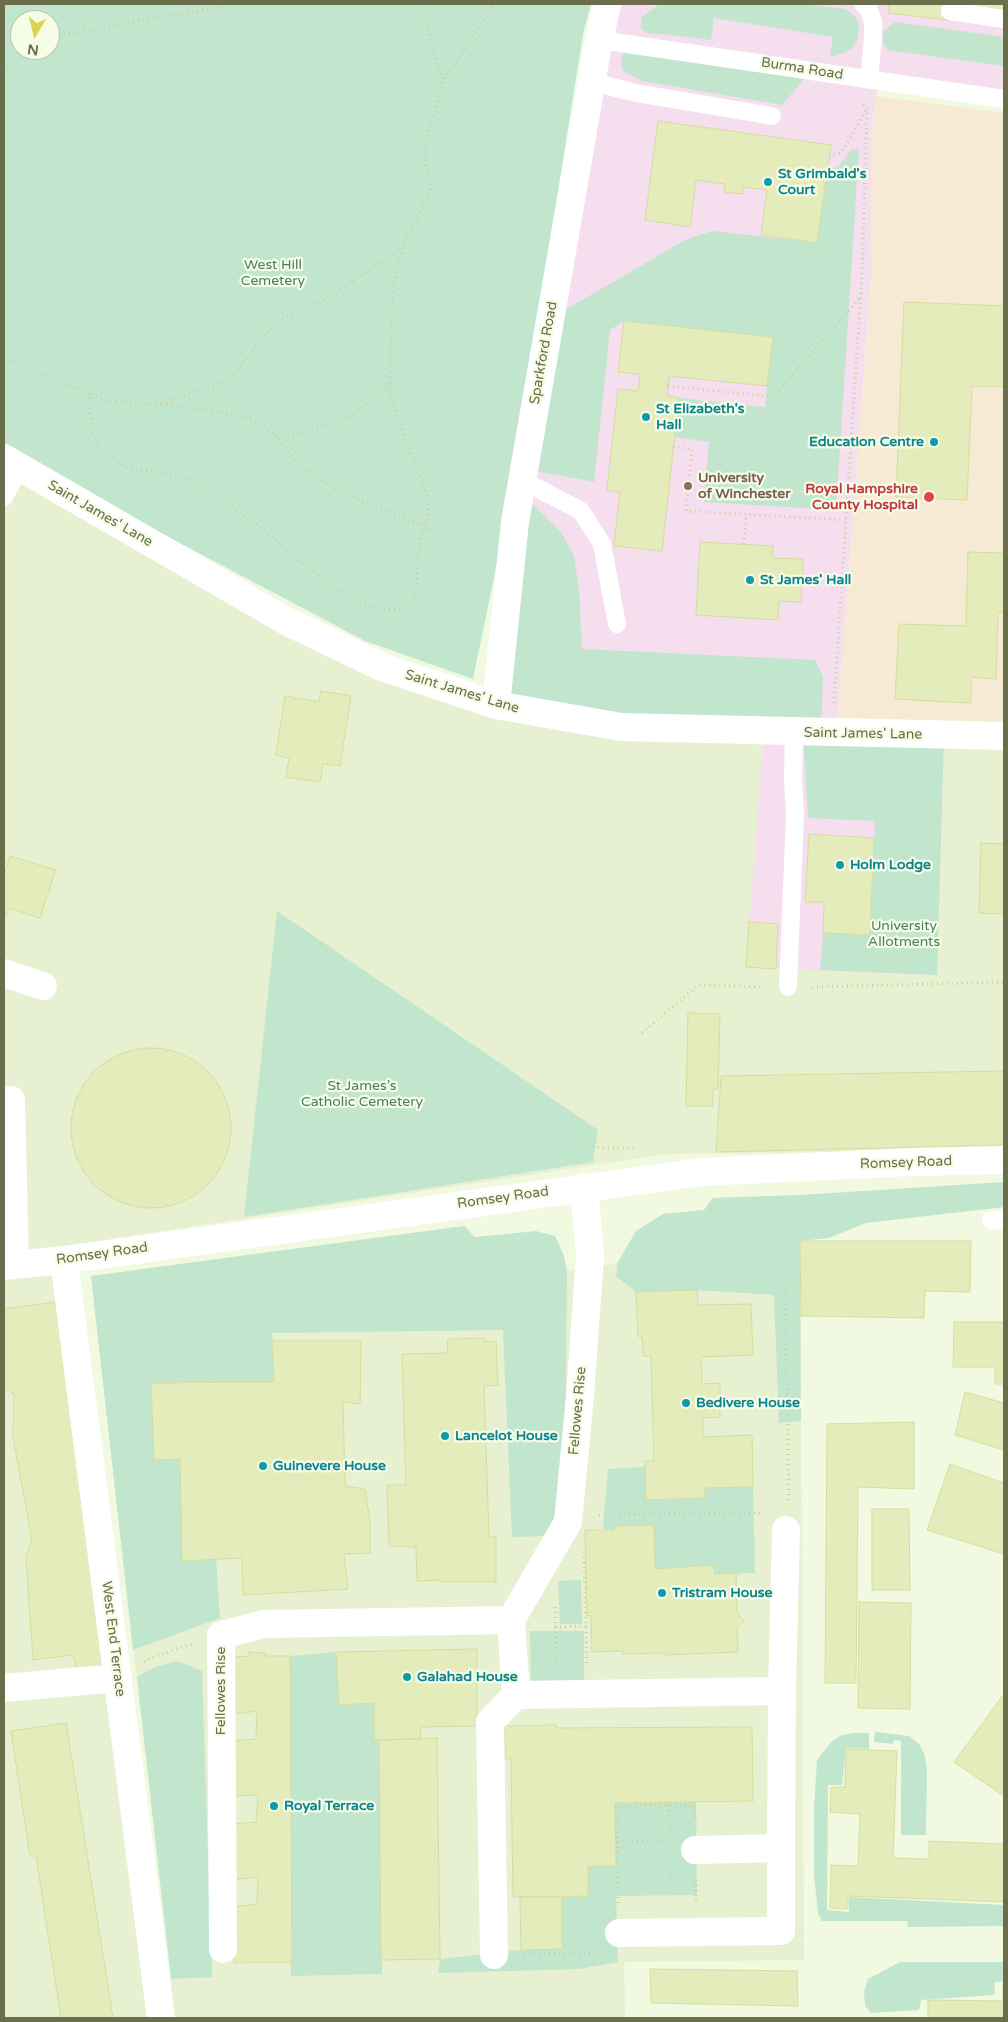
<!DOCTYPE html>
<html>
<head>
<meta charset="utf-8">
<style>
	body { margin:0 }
	#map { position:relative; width:1008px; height:2022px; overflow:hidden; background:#f1f9e1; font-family:"Varela Round",sans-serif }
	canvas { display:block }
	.frame { position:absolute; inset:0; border:5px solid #6a6e4b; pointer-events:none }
	.north { position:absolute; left:10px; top:10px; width:50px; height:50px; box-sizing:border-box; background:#f5fde7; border:1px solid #bdc4a9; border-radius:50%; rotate:188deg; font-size:14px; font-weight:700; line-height:20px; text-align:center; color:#6a6e4b }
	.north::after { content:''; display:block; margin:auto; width:18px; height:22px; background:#d9d451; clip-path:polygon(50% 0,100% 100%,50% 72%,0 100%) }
</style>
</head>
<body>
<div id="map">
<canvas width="1008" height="2022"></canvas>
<div class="frame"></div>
<div class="north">N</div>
</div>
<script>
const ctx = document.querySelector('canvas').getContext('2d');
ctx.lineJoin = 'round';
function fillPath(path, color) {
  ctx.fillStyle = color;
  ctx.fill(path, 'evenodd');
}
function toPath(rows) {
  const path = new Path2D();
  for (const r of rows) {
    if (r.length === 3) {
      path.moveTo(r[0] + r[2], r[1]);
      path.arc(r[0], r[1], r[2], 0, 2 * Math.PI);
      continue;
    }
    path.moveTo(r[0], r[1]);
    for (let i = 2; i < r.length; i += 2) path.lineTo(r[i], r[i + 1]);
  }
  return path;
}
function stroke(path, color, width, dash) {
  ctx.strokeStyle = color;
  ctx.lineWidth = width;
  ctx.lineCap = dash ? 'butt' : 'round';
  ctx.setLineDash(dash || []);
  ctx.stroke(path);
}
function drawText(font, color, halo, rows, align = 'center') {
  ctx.font = font + ' "Varela Round",sans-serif';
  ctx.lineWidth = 4.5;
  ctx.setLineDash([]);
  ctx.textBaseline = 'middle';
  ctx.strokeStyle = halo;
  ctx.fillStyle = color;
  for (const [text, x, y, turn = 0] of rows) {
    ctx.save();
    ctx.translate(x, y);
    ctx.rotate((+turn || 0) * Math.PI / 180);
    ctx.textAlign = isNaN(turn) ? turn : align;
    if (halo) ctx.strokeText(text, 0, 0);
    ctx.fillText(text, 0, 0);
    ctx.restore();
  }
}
const residential = toPath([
	[4,458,286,621,496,705,1004,736,1004,1150,666,1154,53,1248,157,1981,171,1979,91,1276,464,1226,483,1246,520,1265,567,1271,605,1266,618,1262,655,1255,689,1231,713,1198,800,1195,804,1960,624,1962,625,2018,4,2018]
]);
const education = toPath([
	[607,4,1004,4,1004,99,878,81,871,139,871,277,838,718,839,733,944,735,937,975,746,967,764,731,621,727,515,522]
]);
const medical = toPath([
	[876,96,1004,113,1004,722,838,718,871,277,871,139]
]);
const green = toPath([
	[4,4,591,4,583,34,506,519,473,679,365,641,104,503,4,445],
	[20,20,50,20,50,50,20,50],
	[659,4,804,4,845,9,854,15,859,24,858,38,852,48,842,54,830,57,833,37,714,18,711,40,663,34,648,34,641,28,641,18],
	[895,22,1004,37,1004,66,887,50,883,42,883,32],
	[630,45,811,71,782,105,642,81,622,70,621,57],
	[852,149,859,149,836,510,704,502,709,442,675,437,679,398,765,407,772,337,624,321,610,330,594,482,535,471,565,310,687,239,713,231,817,243,827,169,838,167],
	[520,492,561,532,574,556,579,589,582,649,815,660,823,677,821,733,944,735,937,975,820,970,823,933,870,935,875,821,808,818,803,733,496,705],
	[277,911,598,1130,593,1162,244,1217],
	[1004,1182,1004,1207,866,1223,829,1238,800,1241,801,1421,779,1423,774,1295,698,1290,636,1292,616,1276,618,1262,636,1231,663,1214,704,1210,713,1198,800,1195],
	[464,1226,475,1237,536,1231,555,1236,564,1256,567,1271,565,1469,561,1513,550,1536,512,1537,503,1330,272,1333,274,1382,151,1383,154,1459,180,1459,216,1559,220,1618,133,1650,91,1276],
	[645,1467,646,1500,705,1498,705,1488,753,1487,755,1573,715,1574,713,1565,655,1569,615,1526,614,1530,603,1529,608,1469],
	[581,1580,582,1624,560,1624,558,1581],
	[530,1631,584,1631,584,1686,531,1687],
	[336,1652,339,1705,374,1703,374,1740,379,1740,382,1974,291,1976,290,1656],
	[177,1661,202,1671,212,1977,171,1979,137,1677,155,1667],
	[875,1732,909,1736,920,1745,925,1756,927,1769,926,1835,901,1835,901,1741,894,1740,893,1744,874,1742],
	[854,1733,869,1733,869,1749,846,1748,842,1785,828,1785,827,1910,849,1912,849,1897,1004,1905,1004,1926,908,1927,907,1921,822,1921,818,1913,814,1874,814,1807,817,1760,831,1742,842,1735],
	[696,1802,697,1895,616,1896,618,1962,580,1969,438,1973,440,1959,521,1950,562,1949,562,1897,588,1896,588,1866,616,1865,615,1803],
	[900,1962,1004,1962,1004,1981,995,1982,994,1995,921,2000,919,2010,871,2013,865,2006,864,1992,868,1979]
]);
const building = toPath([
	[889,4,951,4,949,20,888,13,889,4],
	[959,4,1004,4,1004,10,959,4],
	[658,121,831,145,817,243,761,235,767,190,743,187,742,194,724,192,725,184,696,180,690,227,645,220,658,121],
	[904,302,1004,306,1004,387,972,386,967,500,896,497,904,302],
	[624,321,773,337,767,386,669,376,667,396,679,398,662,551,614,546,620,492,607,490,618,389,638,391,640,374,618,372,624,321],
	[700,542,773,546,772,558,803,559,801,602,779,601,778,620,696,615,700,542],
	[968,552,1004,553,1004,613,998,612,996,679,971,677,971,703,895,699,899,624,966,626,968,552],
	[321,691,351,696,340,766,323,764,320,782,286,777,289,758,276,755,285,696,319,702,321,691],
	[809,834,874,838,870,935,823,933,824,902,805,902,809,834],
	[981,843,1004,844,1004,914,979,913,981,843],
	[10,856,56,870,40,918,9,908,4,920,4,875,10,856],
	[749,922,778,924,776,969,746,967,749,922],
	[688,1013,720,1014,718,1089,713,1089,713,1106,686,1106,688,1013],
	[151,1128,80],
	[1004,1071,1004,1145,716,1152,721,1076,1004,1071],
	[800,1241,971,1241,970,1292,925,1291,924,1318,801,1316,800,1241],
	[697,1290,698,1305,751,1304,753,1355,701,1357,702,1384,720,1383,720,1417,703,1418,703,1437,752,1435,753,1487,705,1488,705,1498,646,1500,645,1461,654,1461,651,1356,643,1356,642,1337,638,1336,636,1292,697,1290],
	[57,1302,103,1667,77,1671,73,1655,33,1660,26,1557,32,1540,13,1437,14,1394,4,1388,4,1309,57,1302],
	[954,1322,1004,1322,1004,1384,995,1384,995,1367,953,1367,954,1322],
	[485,1338,485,1342,496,1341,498,1385,484,1386,489,1537,496,1537,496,1582,441,1582,441,1580,417,1581,416,1547,389,1546,389,1545,387,1485,406,1485,402,1354,447,1353,448,1339,485,1338],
	[272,1341,361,1341,360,1404,343,1402,345,1486,365,1489,370,1521,370,1553,344,1554,348,1589,243,1595,242,1558,182,1561,180,1459,154,1460,151,1383,274,1382,272,1341],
	[965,1392,1004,1403,1004,1450,955,1435,965,1392],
	[914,1422,914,1489,858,1487,856,1683,825,1683,827,1424,914,1422],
	[950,1464,1004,1483,1004,1554,927,1530,950,1464],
	[872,1509,909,1509,910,1590,872,1590,872,1509],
	[654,1525,655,1569,713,1565,715,1574,736,1573,737,1613,744,1621,737,1628,738,1652,664,1655,664,1653,623,1654,623,1651,592,1652,591,1616,587,1616,585,1530,614,1530,615,1526,654,1525],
	[859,1602,911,1603,910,1709,858,1708,859,1602],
	[477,1649,477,1726,421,1727,420,1739,374,1740,374,1703,339,1705,336,1652,477,1649],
	[249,1652,265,1653,265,1656,290,1656,292,1962,234,1963,233,1907,257,1904,258,1877,233,1880,233,1824,256,1822,258,1795,233,1796,232,1741,256,1739,257,1711,235,1714,233,1657,250,1656,249,1652],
	[1004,1694,1004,1796,954,1762,1004,1694],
	[66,1723,113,2018,61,2018,36,1856,30,1856,11,1731,66,1723],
	[556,1725,556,1728,752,1727,753,1801,615,1803,616,1866,588,1866,588,1896,513,1897,511,1759,505,1759,505,1726,556,1725],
	[437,1738,440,1959,381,1960,379,1740,437,1738],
	[846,1749,897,1751,893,1858,929,1859,929,1841,1004,1844,1004,1902,848,1896,848,1909,830,1908,831,1865,858,1866,860,1814,830,1812,831,1787,845,1787,846,1749],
	[520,1897,562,1897,562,1949,521,1950,520,1897],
	[650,1969,797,1971,798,2006,651,2003,650,1969],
	[1003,1983,1004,1983,1004,2018,928,2018,928,2000,1003,2001,1003,1983]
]);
const path = toPath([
	[413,4,426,23,443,82],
	[50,39,61,35,236,4],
	[4,71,28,50],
	[829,155,841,153,867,109],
	[4,358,61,383,109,401,159,404,230,380,276,321,327,299,403,247],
	[668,386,773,397,860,298],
	[89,393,92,433,99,448,110,457,127,467,146,471,163,472,195,482,253,521,292,555,342,592,361,602,375,608,387,609,402,609,412,604,416,591,417,562,421,540,427,519,429,499,416,468,390,396,392,310,394,280,405,242,431,190,426,163,426,144,443,82,494,4],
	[162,404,222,412,244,417,263,426,276,437,299,464,340,492,439,532],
	[273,434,283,436,302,433,352,415,377,396,390,382],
	[673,447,692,449,686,511,846,520],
	[744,544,746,514],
	[834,703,862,275,867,109,863,104],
	[812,987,1004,982],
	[642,1033,698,985,764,987],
	[579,1141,595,1147,637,1149],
	[785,1284,789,1502],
	[599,1515,763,1513],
	[584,1557,587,1666],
	[555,1607,556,1666],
	[555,1627,586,1626],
	[144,1662,151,1658,192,1644],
	[669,1805,670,1835],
	[617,1841,667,1840],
	[671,1868,671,1886],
	[696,1880,696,1904],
	[618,1903,617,1806,694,1805,695,1821],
	[524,1954,598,1954]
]);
const lane = toPath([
	[863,4,867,6,873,21,873,38,869,80],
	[950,11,1004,19],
	[600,40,1004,99],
	[592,82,636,93,772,116],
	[522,480,581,511,602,544,617,624],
	[4,497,20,467],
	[788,987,795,814,793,780,794,732],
	[991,1220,1004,1220]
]);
const street = toPath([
	[4,458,286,621,382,667,496,705,621,727,1004,736],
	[496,705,515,522,597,50,607,4],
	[4,973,43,986],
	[11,1100,15,1264],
	[64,1260,161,2018],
	[4,1688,118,1678],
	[782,1691,786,1530],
	[516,1695,782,1691,781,1848,695,1850],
	[619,1933,781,1931,781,1848],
	[223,1949,221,1635,264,1624,511,1620],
	[494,1955,490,1722,516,1695,511,1620,568,1522,580,1396,590,1256,584,1187]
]);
const secondary = toPath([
	[4,1266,64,1260,702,1172,912,1162,1004,1160]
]);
const markers = [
	[768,182,5,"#0f9aa8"],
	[646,417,5,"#0f9aa8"],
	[934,442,5,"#0f9aa8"],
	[688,486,5,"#8d6e63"],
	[929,497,6,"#e0444e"],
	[750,580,5,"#0f9aa8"],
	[840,865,5,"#0f9aa8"],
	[686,1403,5,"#0f9aa8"],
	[445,1436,5,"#0f9aa8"],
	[263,1466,5,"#0f9aa8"],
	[662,1593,5,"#0f9aa8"],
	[407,1677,5,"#0f9aa8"],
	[274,1806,5,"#0f9aa8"]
];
const streetNames = [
	["Burma Road",802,69,9],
	["Sparkford Road",544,353,-80],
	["Saint James' Lane",100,514,30],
	["Saint James' Lane",462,692,17],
	["Saint James' Lane",863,734,1],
	["Romsey Road",906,1163,-2],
	["Romsey Road",503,1198,-8],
	["Romsey Road",102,1254,-8],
	["Fellowes Rise",578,1411,-85],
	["West End Terrace",113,1639,83],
	["Fellowes Rise",221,1691,-90]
];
const cultureNames = [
	["St Grimbald's",778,174],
	["Court",778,190],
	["St Elizabeth's",656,409],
	["Hall",656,425],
	["Education Centre",924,442,"right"],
	["St James' Hall",760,580],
	["Holm Lodge",850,865],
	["Bedivere House",696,1403],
	["Lancelot House",455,1436],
	["Guinevere House",273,1466],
	["Tristram House",672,1593],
	["Galahad House",417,1677],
	["Royal Terrace",284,1806]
];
const parkNames = [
	["West Hill",273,265],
	["Cemetery",273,281],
	["University",904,926],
	["Allotments",904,942],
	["St James’s",362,1086],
	["Catholic Cemetery",362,1102]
];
const educationNames = [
	["University",698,478],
	["of Winchester",698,494]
];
const healthNames = [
	["Royal Hampshire",918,489],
	["County Hospital",918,505]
];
fillPath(residential, '#e7f0d0');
fillPath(education, '#f5deed');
fillPath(medical, '#f6ead5');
fillPath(green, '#c2e5ce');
fillPath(building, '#e5ecbc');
stroke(building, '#d5dd9e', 1);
stroke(path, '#cad09f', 3, [1, 4]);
stroke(lane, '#fff', 18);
stroke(street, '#fff', 28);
stroke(secondary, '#fff', 28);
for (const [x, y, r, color] of markers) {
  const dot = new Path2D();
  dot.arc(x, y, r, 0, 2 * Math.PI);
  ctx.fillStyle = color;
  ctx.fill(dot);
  stroke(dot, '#f5fde7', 2);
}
drawText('14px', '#6a6e4b', '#f5fde7', streetNames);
drawText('bold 14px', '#0d838f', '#f5fde7', cultureNames, 'left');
drawText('14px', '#4a7e61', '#f5fde7', parkNames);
drawText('bold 14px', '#785e54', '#f5fde7', educationNames, 'left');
drawText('bold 14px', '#be3a42', '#f5fde7', healthNames, 'right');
</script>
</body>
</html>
